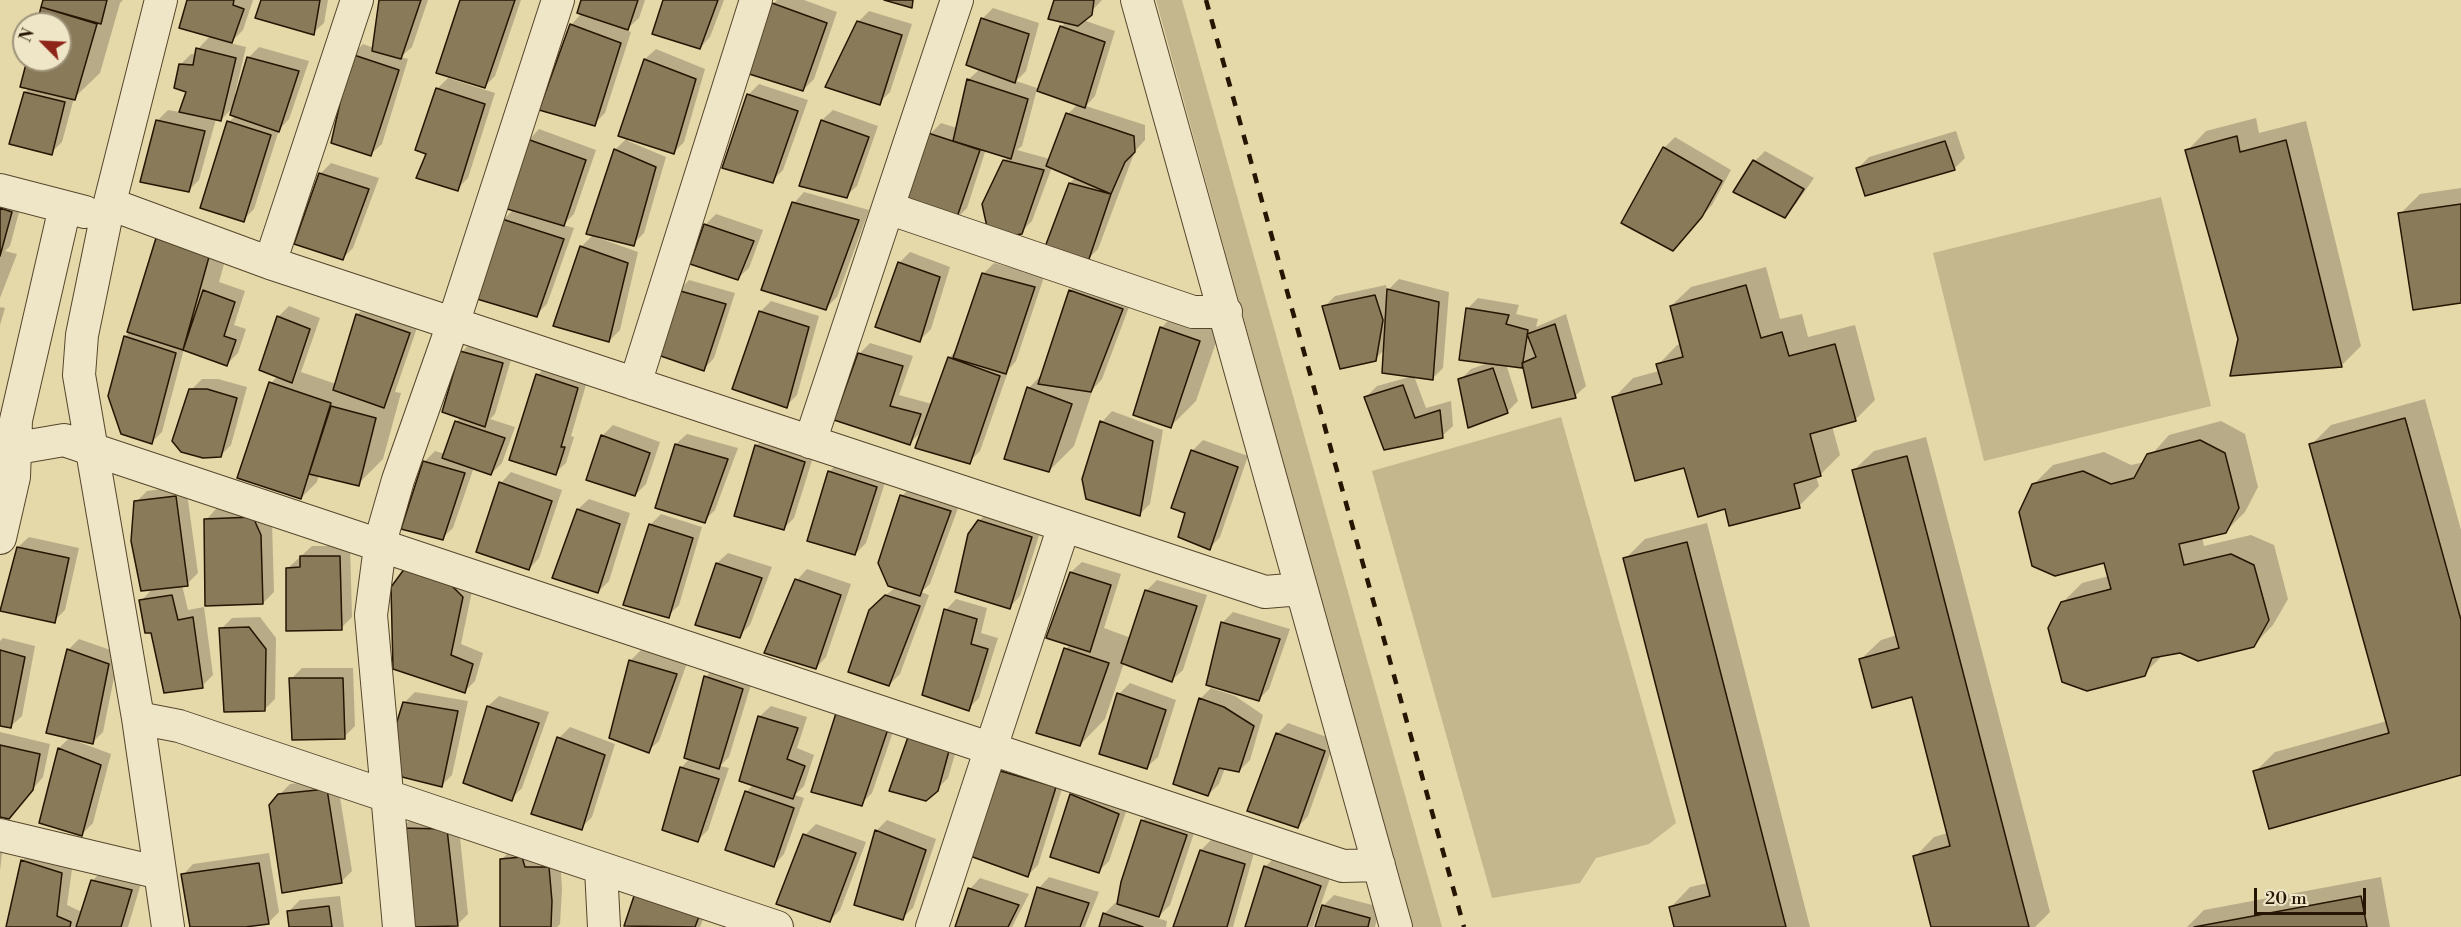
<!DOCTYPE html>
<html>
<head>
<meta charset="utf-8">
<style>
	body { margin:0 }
	#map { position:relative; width:2461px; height:927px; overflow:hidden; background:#e5d8a9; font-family:"Libre Bodoni",serif }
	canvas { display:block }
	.north { position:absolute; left:12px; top:12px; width:60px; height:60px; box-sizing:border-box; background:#eee6c7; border:2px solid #9e9278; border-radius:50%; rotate:294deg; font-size:16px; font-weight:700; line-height:24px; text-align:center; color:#261502 }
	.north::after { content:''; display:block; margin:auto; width:21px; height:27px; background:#8f2418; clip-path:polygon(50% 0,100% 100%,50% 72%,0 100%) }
	.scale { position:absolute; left:2254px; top:888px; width:112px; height:27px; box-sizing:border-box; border:3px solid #261502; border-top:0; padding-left:8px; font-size:18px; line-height:21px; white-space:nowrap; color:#261502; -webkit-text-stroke:4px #eee6c7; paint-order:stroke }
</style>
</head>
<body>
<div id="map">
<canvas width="2461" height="927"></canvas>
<div class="north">N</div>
<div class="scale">20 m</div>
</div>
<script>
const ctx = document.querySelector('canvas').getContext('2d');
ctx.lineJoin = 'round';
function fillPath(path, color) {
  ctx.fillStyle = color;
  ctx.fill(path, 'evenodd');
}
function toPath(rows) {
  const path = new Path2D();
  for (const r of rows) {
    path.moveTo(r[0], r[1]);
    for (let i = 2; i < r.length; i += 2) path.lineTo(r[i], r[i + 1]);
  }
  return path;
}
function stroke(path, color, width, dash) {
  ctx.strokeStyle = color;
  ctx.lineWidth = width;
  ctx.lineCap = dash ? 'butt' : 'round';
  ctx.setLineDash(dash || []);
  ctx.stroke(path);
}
const green = toPath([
	[1156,0,1182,0,1442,927,1411,927],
	[2161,197,2211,406,1984,461,1933,253],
	[1561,417,1676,823,1649,844,1596,858,1580,883,1492,898,1372,471]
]);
const shadow = toPath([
	[46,0,123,0,120,3,100,73,74,98,62,142,51,153,25,92,30,88,29,60,60,60,60,24,39,24],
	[188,0,253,0,243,30,230,43,246,47,235,94,238,94,248,58,259,47,309,61,289,119,279,130,254,209,243,220,229,122,236,115,234,106,221,120,216,119,199,180,188,191,158,120,168,110,180,112,188,91,180,65,191,54,197,54,198,49,211,35],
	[262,0,328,0,324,23,313,33],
	[381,0,428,0,412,47,401,57,408,59,382,144,371,154,352,55,363,44,374,48],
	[461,0,521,0,495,76,485,86],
	[583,0,645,0,639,18,626,30,631,32,605,113,594,124,571,25,582,13],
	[665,0,724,0,710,37,700,48],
	[777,0,804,0,837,12,814,79,803,90,773,4],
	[1055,0,1102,0,1083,20,1115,31,1095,96,1086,106,1145,125,1145,140,1135,151,1098,249,1087,260,1070,183,1076,177,1052,167,1032,221,1021,232,1004,161,1009,156,986,149,967,208,956,219,908,202,930,134,941,123,957,128,969,79,980,69,982,19,993,8,1039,23,1026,71,1016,81,1040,89,1061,27,1066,22],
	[1037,89,1078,104,1068,114,1050,159,1017,150,1022,146],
	[869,11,912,24,890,92,879,103,858,22],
	[656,49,705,69,684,142,673,153,629,138,628,141,666,157,644,233,633,244,596,235,596,237,638,252,620,330,609,341,581,247,593,235,615,150,627,138,620,135,645,59],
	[448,78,495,93,468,178,457,189,428,153,437,89],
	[759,84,808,100,783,170,772,181,724,167,749,94],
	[833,110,878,126,857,186,846,196,822,120],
	[2256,118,2259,133,2306,121,2361,346,2342,365,2232,374,2239,339,2187,151,2206,131],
	[539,129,596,150,574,214,563,225,574,228,547,304,536,315,503,220,514,209,529,140],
	[1956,131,1965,158,1954,169,1858,168,1869,157],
	[1675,137,1731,170,1712,205,1683,238,1623,223,1664,148],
	[1765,151,1814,178,1795,205,1784,216,1755,161],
	[331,163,379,178,353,248,342,259,320,174],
	[2461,188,2461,302,2400,214,2420,194],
	[804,192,869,210,837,297,826,308,794,203],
	[0,193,22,201,10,246,5,251,17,254,0,298],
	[182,214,233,232,219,282,245,291,234,325,246,329,238,353,227,364,184,349,162,432,151,443,125,337,130,331,157,239],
	[716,214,763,230,749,268,738,278,705,225],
	[910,252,950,267,931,329,920,340,899,263],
	[994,263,1044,277,1016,361,1009,369,980,451,969,462,922,431,910,443,859,354,870,343,913,356,899,395,932,404,949,358,958,348,983,274],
	[1766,267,1780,319,1802,314,1808,337,1855,325,1875,400,1855,420,1832,426,1840,455,1820,475,1816,476,1819,486,1799,506,1726,508,1614,398,1633,378,1659,371,1658,365,1677,345,1681,344,1671,306,1691,287],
	[1399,279,1449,292,1443,368,1432,379,1414,376,1426,408,1451,401,1453,426,1442,436,1366,397,1377,386,1413,376,1385,349,1375,359,1324,307,1335,296,1386,285,1387,291],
	[689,280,735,293,714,358,704,369,678,291],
	[1081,280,1132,299,1102,379,1093,389,1074,446,1049,471,1029,388,1043,373,1070,291],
	[1478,298,1519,305,1516,314,1538,319,1536,327,1566,314,1586,386,1575,396,1524,363,1506,364,1518,401,1507,412,1460,380,1471,369,1491,362,1467,309],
	[771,301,819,316,797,395,786,406,760,312],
	[1187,302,1225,316,1196,401,1171,426,1135,414,1161,328],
	[368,304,419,322,395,392,401,393,383,459,358,484,319,475,317,482,301,498,271,383,278,376,278,317,289,306,320,318,301,372,336,384,357,315],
	[0,307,5,308,0,325],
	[472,341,513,353,495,414,490,419,515,427,502,463,491,474,474,467,453,528,442,538,424,462,435,451,445,454,456,422,461,417,462,352],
	[548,364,588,378,571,436,574,437,566,463,555,473,538,375],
	[202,379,218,379,247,387,231,445,220,456,191,390],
	[2425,399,2461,530,2461,774,2255,772,2275,752,2387,721,2311,445,2331,425],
	[1112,411,1163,430,1150,504,1140,514,1102,422],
	[2221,421,2245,434,2258,487,2245,512,2225,532,2202,537,2204,546,2251,535,2274,545,2288,599,2273,625,2253,646,2164,654,2144,674,2062,603,2082,583,2109,576,2105,561,2033,485,2053,465,2104,452,2131,465,2145,462,2169,435],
	[613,425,660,442,646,484,635,495,602,436],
	[687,434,738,448,715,510,704,521,676,444],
	[767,435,815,451,794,518,783,529,756,446],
	[1926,437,2050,912,2035,927,1933,927,1915,857,1934,837,1948,833,1913,696,1861,659,1881,640,1897,635,1854,470,1874,451],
	[1203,440,1248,456,1220,537,1210,548,1186,512,1192,451],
	[840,461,887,476,866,543,855,554,829,472],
	[511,472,562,490,539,558,529,569,477,551,501,483],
	[913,485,961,500,930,584,921,592,929,595,900,674,889,685,881,599,896,587,902,496],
	[186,486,198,573,187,584,182,585,188,610,204,607,213,675,202,686,153,632,141,601,153,588,136,502,147,491],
	[589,499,630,513,609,581,598,592,554,577,578,509],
	[264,507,272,523,274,592,263,603,206,520,216,509],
	[990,510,1042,526,1020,596,1010,607,979,521],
	[661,514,702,527,679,605,668,616,650,525],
	[1707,523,1810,927,1676,927,1671,907,1690,887,1708,883,1625,559,1645,539],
	[29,537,79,548,65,610,54,621,18,547],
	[312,546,350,546,352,617,341,628,287,569],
	[728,553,772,567,750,625,739,636,717,563],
	[1082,562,1121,574,1104,628,1131,638,1146,591,1157,580,1207,595,1183,670,1172,680,1124,663,1105,719,1080,745,1066,649,1070,644,1071,572],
	[807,569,851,584,826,657,816,668,797,580],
	[459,572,473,586,461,644,483,653,475,681,464,692,395,668],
	[956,599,987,608,981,633,998,638,979,698,968,709,946,610],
	[1233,612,1290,629,1269,689,1258,700,1222,623],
	[260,617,276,638,275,699,265,709,221,629,232,618],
	[3,638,35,646,22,716,11,726,0,724,0,641],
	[79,639,119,653,103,732,92,743,80,740,79,742,111,754,93,823,82,834,41,822,59,748,70,737,68,650],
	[641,650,687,663,659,741,648,751,630,661],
	[716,666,753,678,729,757,720,766,729,768,708,830,698,840,681,768,690,758,706,677],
	[302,668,353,668,355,726,344,737,291,679],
	[1130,683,1176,700,1158,757,1147,767,1119,694],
	[1211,688,1235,696,1263,715,1250,760,1239,771,1225,768,1219,784,1208,795,1200,699],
	[415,692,468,701,452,775,441,786,404,703],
	[499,696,549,712,522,788,511,799,465,783,488,706],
	[771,706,807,717,797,748,814,755,804,786,795,795,804,798,784,854,774,865,746,792,754,784,741,780,760,716],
	[839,711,893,732,872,793,861,804],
	[1288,723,1335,740,1308,816,1298,827,1277,734],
	[570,727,615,744,592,817,581,828,559,738],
	[0,732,50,744,43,777,9,817,0,815],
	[910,738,959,740,948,778,937,789],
	[1009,760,1066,776,1038,865,1028,875,998,771],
	[337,779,352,871,341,882,279,795,290,784],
	[1082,784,1129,803,1109,861,1098,872,1072,795],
	[1153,810,1197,824,1170,905,1157,918,1167,921,1166,927,1101,927,1104,914,1115,903,1118,904,1123,882,1143,820],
	[412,818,458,818,468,914,457,925,415,927,401,829],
	[887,820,936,839,913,908,902,918,876,831],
	[816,824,866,842,840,910,829,921,805,835],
	[1212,839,1254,853,1233,927,1174,927,1201,850],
	[0,844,3,845,0,871],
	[512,849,560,857,562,889,560,924,557,927,501,927,501,860],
	[33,850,73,862,67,905,82,912,92,881,103,870,142,880,128,927,7,927,22,861],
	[269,853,279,912,268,923,233,927,191,927,183,875,193,864],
	[1276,856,1331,875,1313,927,1246,927,1265,867],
	[1049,877,1099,892,1085,927,1026,927,1039,888],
	[2381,877,2390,927,2187,927,2204,910],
	[980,878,1029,894,1012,927,957,927,970,889],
	[1334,895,1380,907,1375,927,1316,927,1323,906],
	[340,896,344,927,291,927,289,911,300,900],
	[710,903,700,927,631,927,626,925]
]);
const building = toPath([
	[43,0,107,0,101,24,41,7,43,0],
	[187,0,234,0,233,5,244,9,232,43,179,28,187,0],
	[261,0,320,0,314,35,255,18,261,0],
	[379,0,421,0,401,59,372,51,379,0],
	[460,0,515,0,485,88,436,73,460,0],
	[581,0,638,0,628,30,577,13,581,0],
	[663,0,718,0,700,49,652,34,663,0],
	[884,0,913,0,912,8,884,0],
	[1054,0,1094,0,1092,15,1078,26,1048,19,1054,0],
	[772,3,827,23,803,91,746,73,772,3],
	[41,7,97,24,75,100,20,87,27,60,60,60,60,24,37,24,41,7],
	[981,18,1029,34,1015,83,966,65,981,18],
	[857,21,902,35,880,105,825,87,857,21],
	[570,24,621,43,595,126,539,110,570,24],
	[1060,26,1105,42,1085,108,1037,91,1060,26],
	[196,48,236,58,221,121,179,112,186,92,174,88,179,64,193,65,196,48],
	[351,54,399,70,371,156,331,143,351,54],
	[247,57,299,71,279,132,230,115,247,57],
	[644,59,696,79,674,154,618,136,644,59],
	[967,79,1028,99,1011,159,953,141,967,79],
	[436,88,485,104,458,191,416,178,426,154,415,150,436,88],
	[24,92,65,102,52,155,9,144,24,92],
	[747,94,798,111,773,183,722,168,747,94],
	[1066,113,1134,136,1135,152,1125,162,1111,194,1046,166,1066,113],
	[156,120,205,131,189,192,140,182,156,120],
	[821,120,869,137,847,198,799,186,821,120],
	[227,121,271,135,244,222,200,208,227,121],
	[928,133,980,150,956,220,906,203,928,133],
	[2237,136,2240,152,2286,140,2342,367,2230,376,2238,339,2185,150,2237,136],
	[527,139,586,160,564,226,504,208,527,139],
	[1945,141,1955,170,1865,196,1856,168,1945,141],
	[1663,147,1722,181,1702,217,1673,251,1621,223,1663,147],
	[614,149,656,167,634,246,586,234,614,149],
	[1003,160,1044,170,1022,234,1003,237,987,227,982,204,1003,160],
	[1753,160,1804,189,1785,218,1733,192,1753,160],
	[319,173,369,189,343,260,294,244,319,173],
	[1069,183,1111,194,1088,262,1045,247,1069,183],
	[792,202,859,220,826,310,761,290,792,202],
	[2461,204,2461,303,2413,310,2398,213,2461,204],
	[0,208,12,212,0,256,0,208],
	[502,219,564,239,537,317,477,299,502,219],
	[704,224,754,241,738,280,690,264,704,224],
	[156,238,209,257,183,350,127,332,156,238],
	[580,246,628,263,609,342,553,326,580,246],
	[898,262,940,277,920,342,875,327,898,262],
	[982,273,1035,287,1006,374,953,358,982,273],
	[1746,285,1761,338,1782,332,1789,356,1835,344,1856,421,1810,434,1821,476,1794,484,1800,508,1729,526,1725,509,1698,517,1684,468,1635,481,1612,397,1662,384,1656,364,1683,357,1670,306,1746,285],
	[1387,289,1439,302,1433,380,1382,373,1387,289],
	[203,290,235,302,224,336,236,340,227,366,183,350,203,290],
	[677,290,726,304,704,371,655,354,677,290],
	[1069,290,1123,309,1091,392,1038,384,1069,290],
	[1375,295,1383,320,1376,361,1340,369,1322,306,1375,295],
	[1466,308,1509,315,1506,324,1528,330,1522,368,1459,360,1466,308],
	[759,311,809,327,787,408,732,389,759,311],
	[356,314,410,333,384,408,333,390,356,314],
	[277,316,310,329,292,383,259,370,277,316],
	[1555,324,1576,398,1532,408,1522,363,1536,357,1527,334,1555,324],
	[1160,327,1200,341,1171,428,1133,415,1160,327],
	[124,336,176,353,152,444,121,434,108,396,124,336],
	[460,351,503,363,485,427,442,412,460,351],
	[858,353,903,366,890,406,921,414,910,445,834,420,858,353],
	[948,357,1000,376,970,464,915,448,948,357],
	[1493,368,1508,413,1468,428,1458,379,1493,368],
	[536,374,578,388,561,447,565,447,556,475,509,460,536,374],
	[269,382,331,403,301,499,237,478,269,382],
	[1403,385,1415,418,1440,410,1443,438,1384,450,1364,397,1403,385],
	[1027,387,1072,404,1049,472,1004,459,1027,387],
	[189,389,207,389,237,398,221,457,203,458,181,452,172,441,189,389],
	[331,406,376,418,359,486,309,474,331,406],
	[2405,418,2461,620,2461,775,2269,829,2253,771,2389,733,2309,444,2405,418],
	[455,421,505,438,491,475,442,458,455,421],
	[1100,421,1153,441,1140,516,1086,499,1082,479,1100,421],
	[601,435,650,453,635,496,586,480,601,435],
	[2200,440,2225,453,2239,508,2226,533,2179,544,2184,565,2231,554,2254,565,2269,620,2254,647,2198,661,2180,653,2152,658,2145,676,2087,691,2062,682,2048,628,2061,602,2111,589,2104,563,2055,576,2032,566,2019,512,2032,484,2083,471,2111,484,2134,478,2147,454,2200,440],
	[675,444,728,459,705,523,655,508,675,444],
	[755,445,805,462,784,530,734,516,755,445],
	[1191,450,1238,467,1210,550,1178,537,1185,513,1171,508,1191,450],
	[1907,456,2029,927,1931,927,1913,856,1950,846,1912,697,1872,708,1859,659,1899,648,1852,470,1907,456],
	[423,461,465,473,443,540,401,529,423,461],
	[828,471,877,487,855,555,807,541,828,471],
	[499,482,552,501,529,570,476,552,499,482],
	[900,495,951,511,920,596,888,586,878,563,900,495],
	[176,496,188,586,141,591,131,541,134,501,176,496],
	[577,509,620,524,598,593,552,578,577,509],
	[253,517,261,535,263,604,205,606,204,519,253,517],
	[978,520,1032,537,1010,609,955,592,968,534,978,520],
	[649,524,693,538,669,618,623,605,649,524],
	[1687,542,1786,927,1674,927,1669,907,1710,896,1623,558,1687,542],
	[17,547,69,558,55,623,0,611,17,547],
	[300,556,340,556,342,630,286,631,286,568,300,567,300,556],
	[716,563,762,578,740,638,695,625,716,563],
	[405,568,448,582,463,597,451,655,473,664,465,693,393,669,391,587,405,568],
	[1070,572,1111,585,1090,652,1046,638,1070,572],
	[795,579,841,595,816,669,764,653,795,579],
	[1145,590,1197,606,1172,682,1121,663,1145,590],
	[172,595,178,620,193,617,203,688,164,693,151,633,145,633,139,600,172,595],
	[885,595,920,606,889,686,848,672,869,610,885,595],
	[944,609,977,619,971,644,988,649,969,711,922,695,944,609],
	[1221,622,1280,639,1259,701,1206,685,1221,622],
	[249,627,266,649,265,711,224,712,219,628,249,627],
	[1064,648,1109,663,1080,746,1036,733,1064,648],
	[67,649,109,664,93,744,46,733,67,649],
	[0,650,25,657,11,728,0,726,0,650],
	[629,660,677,674,649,753,609,738,629,660],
	[704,676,743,689,719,769,684,758,704,676],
	[289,678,343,678,345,739,292,740,289,678],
	[1117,693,1166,710,1147,769,1099,754,1117,693],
	[1199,698,1224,707,1254,726,1239,772,1219,768,1208,796,1173,784,1199,698],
	[403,702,458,711,442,787,402,777,392,738,403,702],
	[487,706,539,723,512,801,463,783,487,706],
	[837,710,888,729,862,806,811,792,837,710],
	[758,716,798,728,787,759,805,766,793,799,739,781,758,716],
	[1276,733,1325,751,1298,828,1247,811,1276,733],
	[557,737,605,755,582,830,531,814,557,737],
	[908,737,949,751,938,791,926,801,889,791,908,737],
	[0,745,40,754,33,790,9,819,0,817,0,745],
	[58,748,101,765,82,836,39,823,58,748],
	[680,767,719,779,698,842,662,830,680,767],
	[997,770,1056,787,1028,877,970,856,997,770],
	[327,789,342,883,282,893,269,805,278,794,327,789],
	[745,791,794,808,774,867,725,850,745,791],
	[1070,794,1119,814,1099,873,1050,857,1070,794],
	[1141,820,1187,835,1159,917,1117,904,1121,882,1141,820],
	[400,828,447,829,458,926,414,927,400,828],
	[875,830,926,850,903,920,854,905,875,830],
	[803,834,856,853,830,922,776,904,803,834],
	[1200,850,1245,864,1227,927,1173,927,1200,850],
	[522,857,525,867,549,867,552,901,551,927,500,927,500,859,522,857],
	[21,860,62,873,57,916,71,922,70,927,6,927,21,860],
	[259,863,269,924,245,927,190,927,181,874,259,863],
	[1264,866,1321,886,1307,927,1245,927,1264,866],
	[91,880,132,890,121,927,76,927,91,880],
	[1037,887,1089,903,1080,927,1025,927,1037,887],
	[968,888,1019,905,1008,927,955,927,968,888],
	[636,890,700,914,695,927,624,926,636,890],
	[2361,896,2367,927,2194,927,2361,896],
	[1322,905,1370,918,1368,927,1315,927,1322,905],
	[329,906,332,927,289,927,287,911,329,906],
	[1103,913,1143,927,1099,927,1103,913]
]);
const street = toPath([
	[161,0,106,218,82,335,79,375,138,718,168,927],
	[1137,0,1396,927],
	[0,190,85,212],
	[110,204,270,263,1265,592,1301,589],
	[888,208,1193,312,1226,312],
	[270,263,357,0],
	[635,384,756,0],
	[810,442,957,0],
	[0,451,64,440,1343,866,1379,865],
	[0,538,14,477,16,420,65,207],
	[138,718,179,726,777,927],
	[0,835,160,873],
	[601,869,604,927],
	[399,927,371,615,381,539,398,480,453,324,558,0],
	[932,927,1064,526]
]);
const rail = toPath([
	[1206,0,1464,927]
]);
fillPath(green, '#c5b78d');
fillPath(shadow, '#0003');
fillPath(building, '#897a59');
stroke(building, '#261502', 1.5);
stroke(street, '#56462c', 34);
stroke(street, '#eee6c7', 32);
stroke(rail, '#261502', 4.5, [10, 10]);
</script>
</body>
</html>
